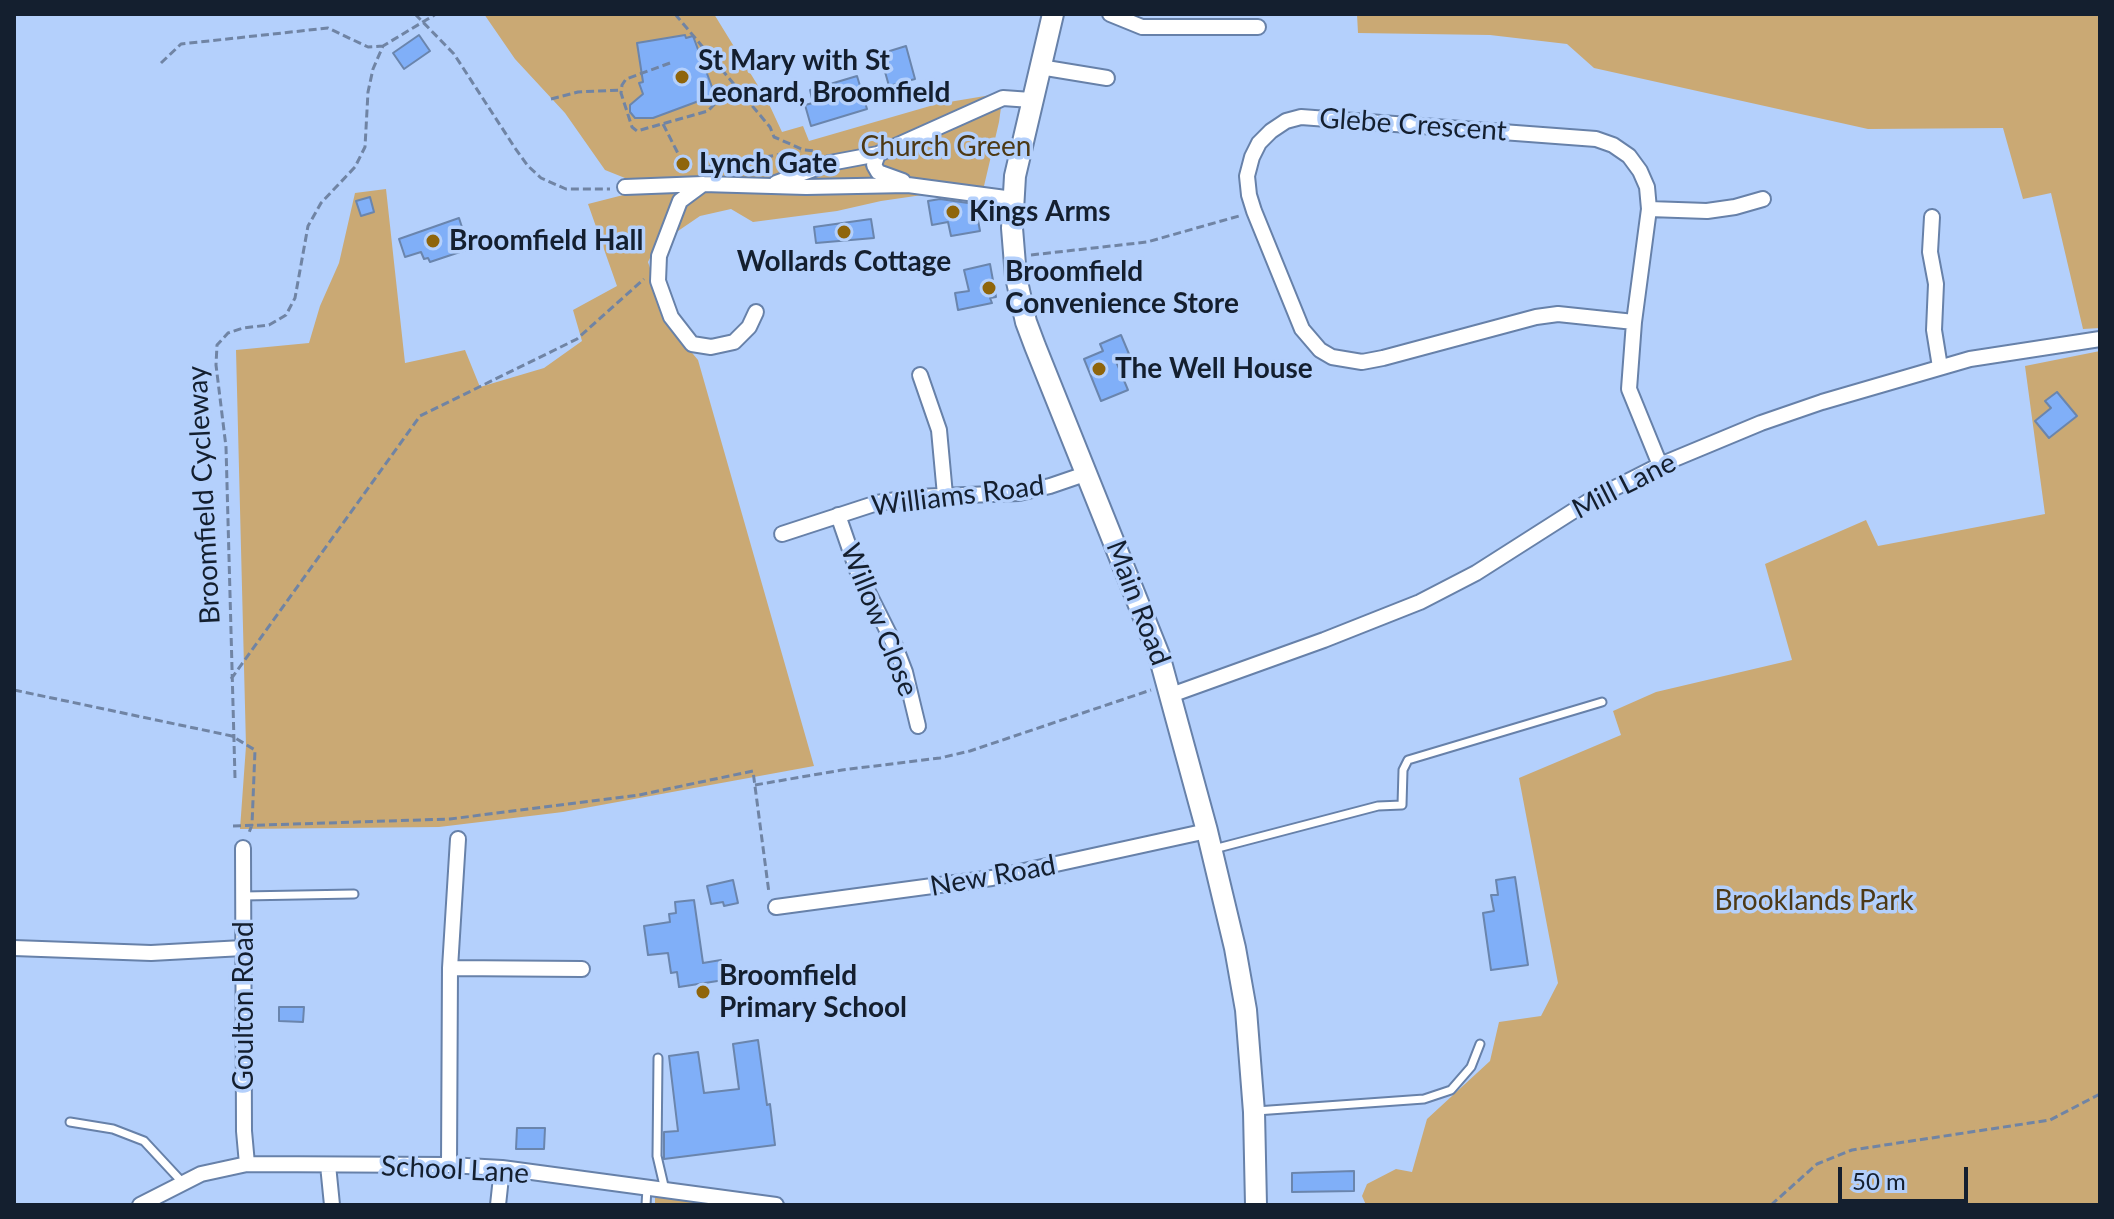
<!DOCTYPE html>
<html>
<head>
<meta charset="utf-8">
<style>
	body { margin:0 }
	#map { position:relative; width:2114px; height:1219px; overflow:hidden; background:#b4d0fc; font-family:Lato,sans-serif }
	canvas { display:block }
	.frame { position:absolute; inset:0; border:16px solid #141f2f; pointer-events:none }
	.scale { position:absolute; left:1838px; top:1167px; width:130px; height:36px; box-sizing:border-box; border:4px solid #141f2f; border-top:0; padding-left:10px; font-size:24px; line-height:28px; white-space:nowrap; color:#141f2f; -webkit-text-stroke:6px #b4d0fc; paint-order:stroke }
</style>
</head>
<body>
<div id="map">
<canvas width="2114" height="1219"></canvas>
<div class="frame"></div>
<div class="scale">50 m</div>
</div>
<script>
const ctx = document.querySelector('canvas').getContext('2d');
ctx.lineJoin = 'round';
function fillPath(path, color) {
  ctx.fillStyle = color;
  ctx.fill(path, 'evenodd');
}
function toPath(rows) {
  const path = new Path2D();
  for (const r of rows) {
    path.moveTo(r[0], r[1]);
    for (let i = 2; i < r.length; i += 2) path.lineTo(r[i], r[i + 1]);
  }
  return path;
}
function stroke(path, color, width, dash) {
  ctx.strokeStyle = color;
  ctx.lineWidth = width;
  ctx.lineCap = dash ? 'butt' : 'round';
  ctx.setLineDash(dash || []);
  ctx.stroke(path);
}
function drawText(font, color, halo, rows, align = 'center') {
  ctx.font = font + ' Lato,sans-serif';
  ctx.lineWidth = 7;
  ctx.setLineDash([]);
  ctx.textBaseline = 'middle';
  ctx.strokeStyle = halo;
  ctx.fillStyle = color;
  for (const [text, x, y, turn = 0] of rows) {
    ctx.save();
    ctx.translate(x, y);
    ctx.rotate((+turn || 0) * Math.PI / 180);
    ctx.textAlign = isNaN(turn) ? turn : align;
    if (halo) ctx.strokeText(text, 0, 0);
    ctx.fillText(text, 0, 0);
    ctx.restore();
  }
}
const green = toPath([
	[484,14,714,14,768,102,782,132,803,126,809,141,937,104,1003,93,999,122,984,186,881,201,837,211,753,222,731,209,700,216,656,246,648,262,669,325,698,360,814,766,563,812,439,827,240,829,246,746,236,350,309,343,320,306,339,263,355,193,386,189,405,363,465,350,480,387,544,368,582,341,573,310,617,286,588,204,635,192,630,180,605,170,565,113,515,59],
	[1357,14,2100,14,2100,328,2083,329,2051,193,2023,199,2003,128,1868,129,1594,68,1567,44,1490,35,1358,33],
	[2100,351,2100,1205,1366,1205,1362,1196,1367,1184,1396,1169,1412,1172,1427,1119,1490,1061,1499,1022,1541,1016,1558,983,1519,778,1621,735,1613,711,1656,692,1792,660,1765,564,1866,520,1878,546,2045,514,2025,366],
	[655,1196,739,1205,655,1205]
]);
const building = toPath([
	[419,35,430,51,404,69,393,53,419,35],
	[685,35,686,38,693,36,715,95,653,118,635,118,630,112,630,105,643,94,639,83,643,82,637,43,685,35],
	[906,46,915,79,889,86,880,54,906,46],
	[857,76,867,109,811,126,805,105,813,103,810,90,857,76],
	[370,197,374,212,361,216,356,201,370,197],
	[940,199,975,204,980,231,951,236,948,222,932,225,928,201,940,199],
	[459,218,469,249,430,262,428,258,424,259,421,252,405,257,399,239,459,218],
	[871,219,874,238,816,243,814,227,871,219],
	[990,264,996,297,990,298,992,303,958,310,955,293,969,291,964,270,990,264],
	[1121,335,1129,354,1115,359,1128,390,1101,401,1084,359,1103,351,1100,344,1121,335],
	[2057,392,2077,416,2049,438,2035,421,2051,408,2045,401,2057,392],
	[1515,877,1528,965,1491,970,1483,913,1494,911,1491,895,1498,895,1496,880,1515,877],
	[733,880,738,903,724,906,723,902,711,904,707,886,733,880],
	[694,900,703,963,721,960,724,980,679,987,677,972,671,973,668,953,648,955,644,926,670,922,669,914,676,913,675,902,694,900],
	[279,1007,304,1007,303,1022,279,1021,279,1007],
	[758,1040,767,1105,770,1104,775,1145,664,1159,664,1132,678,1131,669,1056,698,1052,704,1093,739,1089,733,1044,758,1040],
	[517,1128,545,1128,544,1149,516,1149,517,1128],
	[1354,1171,1354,1191,1292,1192,1292,1173,1354,1171]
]);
const path = toPath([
	[415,14,454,54,515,148,528,166,541,178,566,189,610,189],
	[675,14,770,127,774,137,804,150,817,151],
	[161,63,181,44,328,28,368,47,383,46],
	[670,63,626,79,622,85,621,93,632,127,637,131,708,111,734,84],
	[551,99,578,92,621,90],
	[663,124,687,171],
	[706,167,801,151],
	[1031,255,1147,242,1239,216],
	[231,679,420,416,577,339,644,279],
	[14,690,232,736,255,750,252,825,248,835],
	[235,778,226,447,216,365,217,345,228,333,243,328,269,325,286,315,295,298,308,226,321,203,355,167,365,147,368,92,373,69,383,46,436,14],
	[755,785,842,770,940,758,970,751,1151,690],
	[233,826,450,819,639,795,753,771,769,893],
	[1771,1205,1817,1164,1852,1150,2050,1120,2100,1094]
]);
const service = toPath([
	[1214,849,1378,806,1402,805,1403,770,1408,760,1602,702],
	[243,896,354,894],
	[658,1058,657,1156,665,1190],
	[1256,1111,1424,1099,1451,1090,1471,1067,1480,1044],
	[70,1122,113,1129,144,1141,183,1183],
	[646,1205,647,1188]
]);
const minor = toPath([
	[1110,14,1142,27,1258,27],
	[1040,67,1107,78],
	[878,154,874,165,878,172,903,181],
	[776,183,830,163,878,154,1003,98,1031,100],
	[703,184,680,201,659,256,658,281,671,317,692,344,711,347,734,342,749,327,756,312],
	[625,187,703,184,806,187,908,185,1013,199],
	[1649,209,1707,211,1735,207,1763,199],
	[1932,217,1930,252,1936,284,1934,330,1940,367],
	[1634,322,1558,314,1536,317,1383,358,1362,362,1332,357,1320,350,1302,329,1254,211,1249,195,1247,176,1252,157,1259,143,1271,131,1286,121,1301,117,1596,139,1613,145,1629,156,1640,171,1647,187,1649,209,1634,322,1629,389,1660,465],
	[920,375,939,430,945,495],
	[838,515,857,570,895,646,905,672,918,726],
	[782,534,877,503,915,497,1019,493,1050,486,1088,473],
	[1171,695,1324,640,1420,602,1476,573,1589,501,1660,465,1761,423,1822,402,1970,359,2100,339],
	[243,848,244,1131,247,1164],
	[776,907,992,878,1207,831],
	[14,948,151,953,243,948],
	[450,968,582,969],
	[328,1165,332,1205],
	[449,1165,450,968,458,839],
	[140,1205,201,1174,247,1164,449,1165,502,1168,776,1205],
	[498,1205,502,1168]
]);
const secondary = toPath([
	[1053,14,1015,176,1012,228,1016,277,1026,322,1035,346,1159,655,1207,831,1235,948,1246,1010,1254,1112,1256,1205]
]);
const markers = [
	[682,77,8,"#8f650b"],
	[683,164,8,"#8f650b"],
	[953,212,8,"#8f650b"],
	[844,232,8,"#8f650b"],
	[433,241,8,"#8f650b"],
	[989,288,8,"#8f650b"],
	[1099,369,8,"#8f650b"],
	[703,992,8,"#8f650b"]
];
const poiNames = [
	["St Mary with St",698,61],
	["Leonard, Broomfield",698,93],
	["Lynch Gate",699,164],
	["Kings Arms",969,212],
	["Broomfield Hall",449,241],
	["Wollards Cottage",844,262,"center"],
	["Broomfield",1005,272],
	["Convenience Store",1005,304],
	["The Well House",1115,369],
	["Broomfield",719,976],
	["Primary School",719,1008]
];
const streetNames = [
	["Glebe Crescent",1413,125,4],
	["Mill Lane",1624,486,-27],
	["Broomfield Cycleway",204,495,-93],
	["Williams Road",958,496,-7],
	["Main Road",1138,603,69],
	["Willow Close",879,620,68],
	["New Road",993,876,-10],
	["Goulton Road",244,1006,-90],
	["School Lane",455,1170,3]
];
const parkNames = [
	["Church Green",946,147],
	["Brooklands Park",1814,901]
];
fillPath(green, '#caa974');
fillPath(building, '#80aff8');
stroke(building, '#6a85ad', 2);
stroke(service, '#6781a9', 11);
stroke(minor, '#6781a9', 18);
stroke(secondary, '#6781a9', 24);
stroke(path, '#7084a4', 3, [8, 4]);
stroke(service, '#fff', 7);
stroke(minor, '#fff', 14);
stroke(secondary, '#fff', 20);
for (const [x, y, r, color] of markers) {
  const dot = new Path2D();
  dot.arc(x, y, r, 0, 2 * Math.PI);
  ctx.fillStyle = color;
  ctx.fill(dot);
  stroke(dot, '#b4d0fc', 3);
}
drawText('bold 28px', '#141f2f', '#b4d0fc', poiNames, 'left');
drawText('28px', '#141f2f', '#b4d0fc', streetNames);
drawText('28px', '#4d3915', '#b4d0fc', parkNames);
</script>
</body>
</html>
